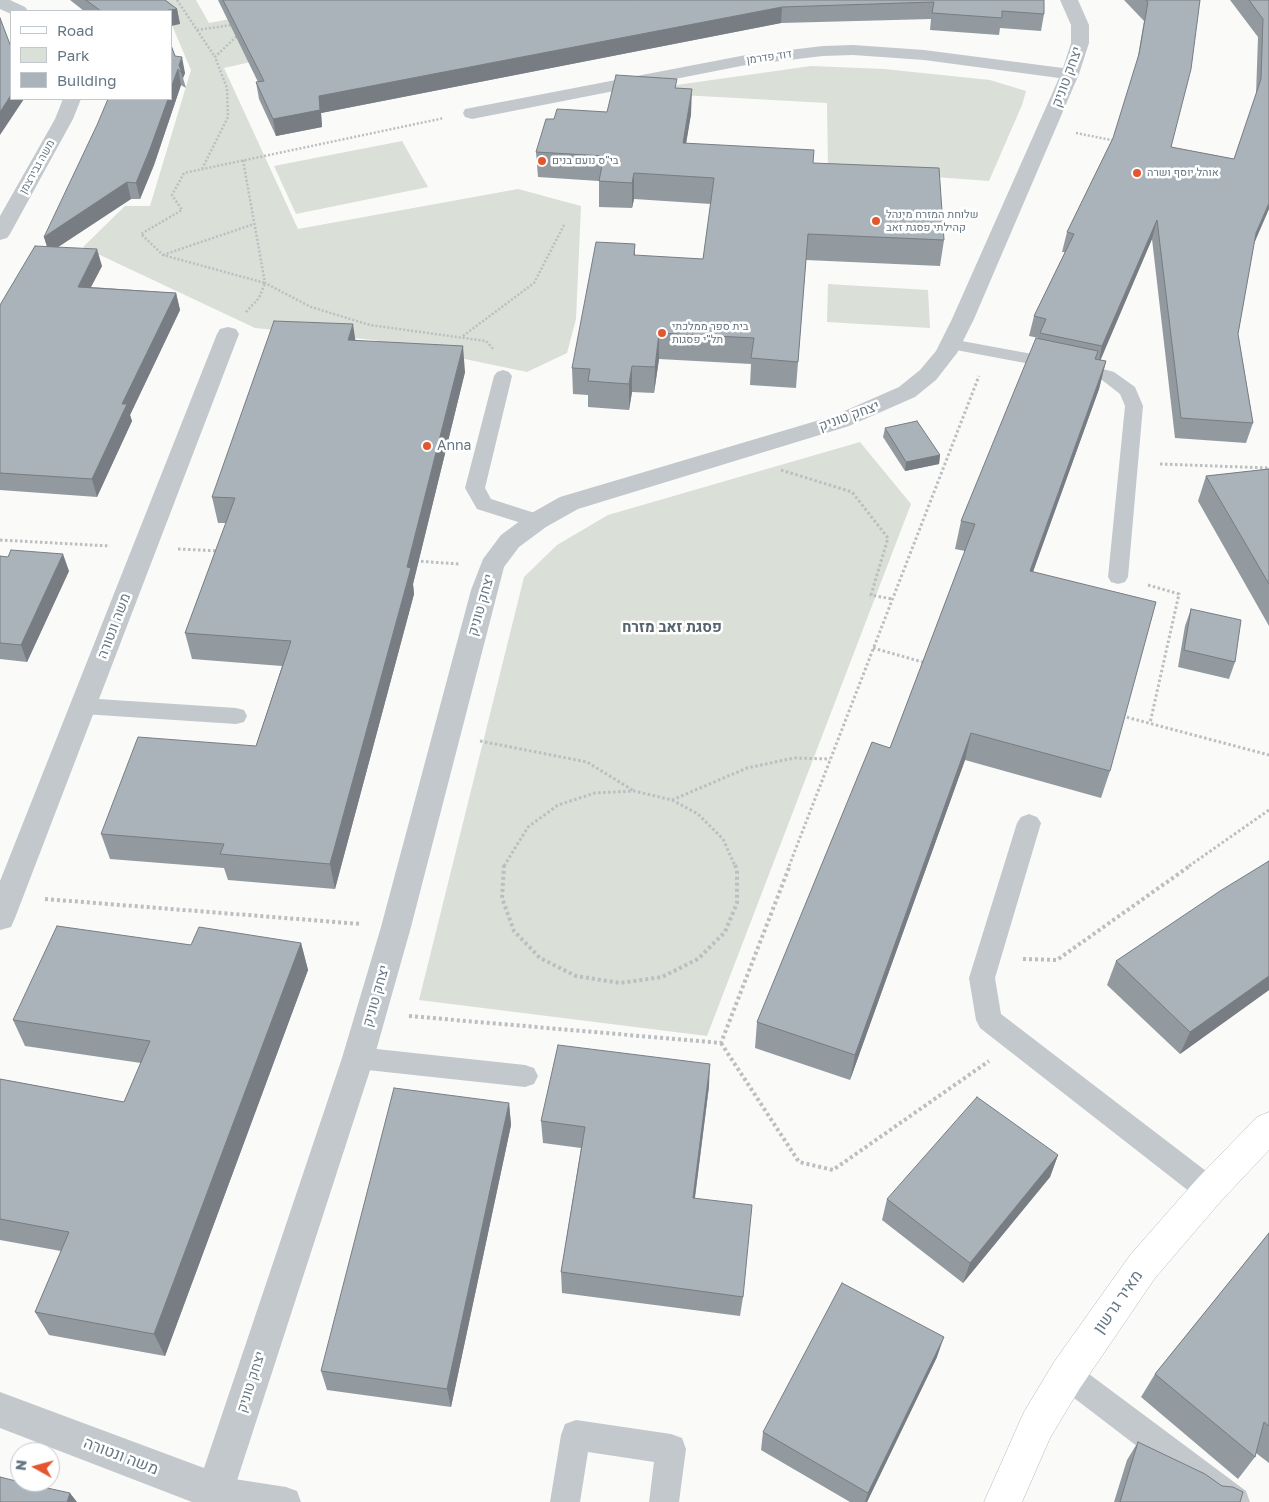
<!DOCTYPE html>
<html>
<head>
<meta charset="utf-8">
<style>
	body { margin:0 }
	#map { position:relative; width:1269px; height:1502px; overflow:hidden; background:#fafaf8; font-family:"Golos Text",sans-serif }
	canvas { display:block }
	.legend { position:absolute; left:10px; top:10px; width:162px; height:90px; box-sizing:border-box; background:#fff; border:1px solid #c1c8cd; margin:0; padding:6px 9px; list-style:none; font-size:15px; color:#657683 }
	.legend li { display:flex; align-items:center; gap:10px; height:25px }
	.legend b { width:25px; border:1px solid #c1c8cd }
	.north { position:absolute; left:10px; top:1442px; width:50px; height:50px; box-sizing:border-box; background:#fff; border:1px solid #c1c8cd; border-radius:50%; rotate:277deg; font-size:14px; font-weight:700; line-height:20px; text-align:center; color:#657683 }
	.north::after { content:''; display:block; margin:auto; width:18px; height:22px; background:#e4572e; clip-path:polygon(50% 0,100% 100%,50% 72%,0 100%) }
</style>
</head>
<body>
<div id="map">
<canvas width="1269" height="1502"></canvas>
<ul class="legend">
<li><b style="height:6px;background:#fff"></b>Road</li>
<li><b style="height:14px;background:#dadfd7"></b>Park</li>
<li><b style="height:14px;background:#aab3b9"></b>Building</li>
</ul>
<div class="north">N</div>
</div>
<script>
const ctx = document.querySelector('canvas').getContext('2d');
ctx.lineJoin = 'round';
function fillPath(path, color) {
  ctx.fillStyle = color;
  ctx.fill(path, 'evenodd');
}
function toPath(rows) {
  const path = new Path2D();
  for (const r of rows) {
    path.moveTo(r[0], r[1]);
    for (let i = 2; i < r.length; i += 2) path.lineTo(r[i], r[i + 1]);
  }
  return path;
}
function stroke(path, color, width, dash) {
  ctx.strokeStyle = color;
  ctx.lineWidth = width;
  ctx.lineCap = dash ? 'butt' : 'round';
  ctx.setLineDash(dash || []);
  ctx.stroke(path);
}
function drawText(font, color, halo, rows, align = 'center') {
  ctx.font = font + ' "Golos Text",Heebo,sans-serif';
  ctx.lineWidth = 5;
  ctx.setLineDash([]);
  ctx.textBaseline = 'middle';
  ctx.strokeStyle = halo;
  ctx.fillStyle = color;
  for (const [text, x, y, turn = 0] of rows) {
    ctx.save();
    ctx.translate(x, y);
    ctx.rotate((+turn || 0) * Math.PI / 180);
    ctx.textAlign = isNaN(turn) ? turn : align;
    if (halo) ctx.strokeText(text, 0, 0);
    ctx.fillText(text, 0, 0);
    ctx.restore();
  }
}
const green = toPath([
	[159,0,196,0,209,23,277,10,299,51,224,68,298,229,518,189,581,206,576,319,567,353,527,372,374,340,255,328,83,247,125,206,150,206,191,70,171,23,171,11],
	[811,66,884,69,990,80,1026,91,1022,105,989,181,828,169,827,103,627,92],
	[402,141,428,187,296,214,274,166],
	[828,284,928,290,930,328,827,322],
	[860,442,911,504,707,1036,419,1000,524,577,557,545,608,515]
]);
const pathFar2 = toPath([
	[177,0,215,57],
	[197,30,232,25],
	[1076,133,1116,141],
	[243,160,265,283,311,307,370,325,486,341,494,350],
	[202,169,228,117,227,88,215,57,239,34],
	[163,255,254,224],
	[246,312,259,298,265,283,163,255,141,234,182,210,172,195,184,173,444,118],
	[463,336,534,283,564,225]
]);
const pathFar1 = toPath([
	[1160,464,1269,468],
	[781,470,852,492,888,538,871,595,892,599],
	[0,540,110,546],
	[178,549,220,551],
	[416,561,459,564],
	[1148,585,1179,594,1150,723],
	[873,648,926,663],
	[1122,716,1269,755],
	[480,741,587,762,634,791],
	[672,800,747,768,794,758,830,759],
	[504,866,528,827,558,805,595,793,634,791,672,800,698,814,723,839,735,866],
	[789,866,979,376],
	[1189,866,1269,810]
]);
const path = toPath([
	[504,865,502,898,514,931,540,958,576,976,620,983,662,977,698,959,725,932,737,903,737,870,735,865],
	[45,899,361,924],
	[1023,959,1057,960,1191,865],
	[409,1016,721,1043,790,865],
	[721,1043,799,1162,833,1170,989,1061]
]);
const lane = toPath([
	[951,339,1081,363,1114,372,1135,387,1143,406,1128,577,1125,582,1118,584,1111,582,1108,577,1125,406,1120,394,1102,380,1073,372,945,348,942,344,945,340,951,339],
	[503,370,509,372,512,376,485,488,491,499,544,516,547,521,544,526,537,528,477,509,465,488,494,376,497,372,503,370],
	[83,698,236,708,244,710,247,716,244,722,236,724,83,714,75,712,72,706,75,700,83,698],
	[1029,814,1037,817,1041,823,995,978,1001,1014,1219,1181,1223,1190,1219,1199,1209,1203,1199,1199,980,1028,976,1020,969,978,1017,823,1021,817,1029,814],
	[358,1047,525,1065,534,1068,538,1076,534,1084,525,1087,358,1069,349,1066,345,1058,349,1050,358,1047],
	[1067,1360,1077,1365,1246,1491,1250,1502,1210,1502,1057,1385,1052,1375,1057,1365,1067,1360],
	[576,1420,671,1434,682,1438,686,1449,679,1502,649,1502,654,1462,588,1452,580,1502,550,1502,561,1435,565,1424,576,1420],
	[215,1476,286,1487,297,1491,301,1502,204,1502,200,1491,204,1480,215,1476]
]);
const street = toPath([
	[0,0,10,0,25,7,28,11,11,11,11,14,0,9,0,0],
	[1060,0,1078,0,1089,25,1089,43,1079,74,974,319,957,353,936,380,915,397,849,426,578,509,546,527,519,547,504,567,411,927,374,1058,230,1502,192,1502,0,1428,0,1392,204,1468,342,1058,381,927,471,590,483,559,501,535,528,515,560,497,833,416,899,387,920,370,936,351,952,319,1059,78,924,60,853,55,823,56,746,65,472,119,465,117,463,113,465,109,746,55,823,46,853,45,924,50,1063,68,1071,43,1071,25,1060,0],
	[63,99,81,99,73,119,10,234,7,238,0,240,0,216,55,119,63,99],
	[228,327,236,329,239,334,15,918,11,927,0,930,0,881,217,334,220,329,228,327]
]);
const secondary = toPath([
	[1269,1112,1269,1150,1221,1201,1155,1278,1080,1388,1050,1438,1022,1502,984,1502,1024,1412,1054,1362,1131,1254,1197,1179,1257,1117,1269,1112]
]);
const wall = toPath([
	[70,0,165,0,177,9,180,24,171,11,84,11],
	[218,0,1044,0,1044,14,1041,31,1000,28,999,35,930,30,931,19,781,23,321,113,322,127,276,136,259,99,256,82,258,82],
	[1124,0,1200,0,1171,147,1234,159,1256,95,1258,37,1230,0,1269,0,1254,243,1238,334,1253,423,1246,443,1175,438,1152,239,1100,360,1106,361,1099,389,1033,572,1110,771,1101,798,965,760,850,1080,755,1048,757,1022,890,748,965,551,955,549,961,521,1038,339,1039,338,1029,336,1034,316,1065,252,1062,252,1067,232,1113,138,1137,62,1144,21],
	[175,56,185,73,183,78,186,88,181,85,154,165,140,199,131,199,58,247,102,266,91,287,176,293,180,310,130,415,132,421,97,497,0,490,0,305,47,246,44,237],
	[677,88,691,114,686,143,813,163,944,240,940,266,806,260,796,388,750,385,751,364,659,359,654,393,632,392,629,410,588,407,588,395,573,394,572,368,635,244,635,256,703,259,711,204,634,199,632,208,599,207,599,181,538,177,536,152,554,119,607,112],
	[355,340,465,372,413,584,414,594,335,889,228,880,224,868,110,859,101,834,256,746,282,666,192,659,185,633,226,523,218,523,212,497],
	[885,428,940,455,939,464,905,471,883,437],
	[1269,469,1269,626,1198,501,1206,476],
	[0,556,69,571,27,662,0,659],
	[1191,609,1235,662,1229,679,1178,667,1185,626],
	[1269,861,1269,990,1180,1054,1107,985,1116,961],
	[301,943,308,970,165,1356,49,1335,35,1312,61,1251,0,1240,0,1079,124,1102,141,1063,25,1046,13,1020,191,945],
	[709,1086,695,1198,743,1297,740,1316,562,1293,561,1272,581,1148,543,1143,541,1121],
	[509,1103,511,1125,451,1407,327,1390,321,1371],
	[1058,1155,1050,1177,963,1283,882,1220,887,1199],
	[1269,1233,1269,1463,1256,1453,1255,1457,1238,1479,1141,1397,1155,1374],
	[937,1357,867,1502,850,1502,761,1450,763,1432],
	[1138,1442,1240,1502,1114,1502,1127,1460]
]);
const shadedWall = toPath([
	[782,7,781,23,321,113,322,127,276,136,273,119,319,96],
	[177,9,180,24,171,26,171,11,163,11],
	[182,57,185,73,183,78,179,65],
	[178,69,181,85,154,165,140,199,136,183,168,99,171,99,171,88],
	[692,89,691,114,682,168,683,143],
	[11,95,11,99,24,99,0,135,0,112],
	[634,173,634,199,632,208,632,183],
	[127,182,131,199,49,253,44,237],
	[1269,203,1269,209,1250,253,1256,233],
	[1157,220,1152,239,1098,366,1102,346],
	[97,249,102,266,82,304,78,287],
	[176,293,180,310,130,415,132,421,97,497,92,479,122,404],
	[353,324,357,351,348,340],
	[659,333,659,359,654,393,655,367],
	[463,346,465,372,413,584,414,594,335,889,330,864,407,567],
	[1106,361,1099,389,1023,599,1030,571],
	[632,366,632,392,629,410,629,384],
	[940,455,939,464,905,471,906,462],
	[63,554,69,571,27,662,21,645],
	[971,733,965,760,850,1080,855,1055],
	[301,943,308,970,165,1356,154,1334],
	[1269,976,1269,990,1180,1054,1190,1032],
	[710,1064,709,1086,692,1219,693,1198],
	[509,1103,511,1125,451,1407,447,1389],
	[1058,1155,1050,1177,963,1283,970,1263],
	[944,1337,937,1357,867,1502,865,1502,868,1493],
	[70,1493,77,1502,67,1502]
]);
const building = toPath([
	[86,0,165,0,177,9,163,11,101,11,86,0],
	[223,0,1044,0,1044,14,1002,11,1002,18,932,13,934,2,782,7,319,96,320,110,273,119,256,82,264,81,223,0],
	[1146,0,1200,0,1191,69,1171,147,1234,159,1261,79,1263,19,1249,0,1269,0,1269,203,1256,233,1238,334,1253,423,1181,418,1157,220,1102,346,1040,333,1046,319,1034,316,1074,234,1067,232,1113,138,1139,54,1148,2,1146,0],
	[0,18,11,47,11,95,0,112,0,18],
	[171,45,175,56,182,57,179,65,182,73,178,69,171,88,171,45],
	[616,75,677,79,675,88,692,89,683,143,814,150,813,163,939,168,944,240,808,234,798,362,751,358,754,338,659,333,655,367,632,366,629,384,588,381,590,369,572,368,596,242,635,244,634,255,703,259,714,178,634,173,632,183,599,181,604,156,536,152,546,119,554,119,557,109,607,112,616,75],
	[108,99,168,99,150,149,136,183,127,182,44,237,97,125,108,99],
	[35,246,97,249,78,287,176,293,122,404,127,404,92,479,0,473,0,305,35,246],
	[274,321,353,324,348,340,463,346,407,567,411,568,330,864,220,854,224,844,101,834,138,737,256,746,291,641,185,633,235,498,212,497,274,321],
	[1036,338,1098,351,1095,359,1106,361,1030,571,1156,602,1110,771,971,733,855,1055,757,1022,872,742,890,748,975,524,961,521,1036,338],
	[917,421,940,455,906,462,885,428,917,421],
	[1269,469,1269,584,1206,476,1269,469],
	[11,550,63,554,21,645,0,643,0,556,8,557,11,550],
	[1191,609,1241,620,1235,662,1184,650,1191,609],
	[1269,861,1269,976,1190,1032,1116,961,1220,891,1269,861],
	[57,926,191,945,199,927,301,943,154,1334,35,1312,69,1232,0,1219,0,1079,124,1102,150,1041,13,1020,57,926],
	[558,1045,710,1064,693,1198,752,1205,743,1297,561,1272,585,1127,541,1121,558,1045],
	[394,1088,509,1103,447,1389,321,1371,394,1088],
	[977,1097,1058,1155,970,1263,887,1199,977,1097],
	[1269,1233,1269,1426,1264,1422,1255,1457,1155,1374,1269,1233],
	[842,1283,944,1337,868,1493,763,1432,842,1283],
	[1138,1442,1205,1474,1222,1486,1233,1487,1243,1492,1240,1502,1120,1502,1138,1442],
	[0,1477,20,1482,70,1493,67,1502,0,1502,0,1477]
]);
const markers = [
	[542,161,5,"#e4572e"],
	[1137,173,5,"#e4572e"],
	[876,221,5,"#e4572e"],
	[662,333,5,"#e4572e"],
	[427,446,5,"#e4572e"]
];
const farStreetnames = [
	["דוד פדרמן",769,57,-8],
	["משה גבירצמן",37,167,-61]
];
const farPoinames = [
	["בי\"ס נועם בנים",552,161],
	["אוהל יוסף ושרה",1147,173],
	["שלוחת המזרח מינהל",886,215],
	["קהילתי פסגת זאב",886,228],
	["בית ספר ממלכתי",672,327],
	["תל\"י פסגות",672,340]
];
const streetNames = [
	["יצחק טוניק",1067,77,-70],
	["יצחק טוניק",849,416,-20],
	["יצחק טוניק",481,605,-74],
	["משה ונטורה",114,626,-69],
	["יצחק טוניק",376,996,-74],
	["יצחק טוניק",251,1382,-72]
];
const poiNames = [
	["Anna",437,446]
];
const neighbourhoodNames = [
	["פסגת זאב מזרח",672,627]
];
const nearStreetnames = [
	["מאיר גרשון",1118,1302,-55],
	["משה ונטורה",121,1456,21]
];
fillPath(green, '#dadfd7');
stroke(secondary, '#b3babf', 1);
stroke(pathFar2, '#bbbfc2', 2.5, [2, 2]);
stroke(pathFar1, '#bbbfc2', 3, [2.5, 2.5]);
stroke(path, '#bbbfc2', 4, [3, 3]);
fillPath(lane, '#c3c8cc');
fillPath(street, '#c3c8cc');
fillPath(secondary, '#fff');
fillPath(wall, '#929a9f');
fillPath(shadedWall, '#777d82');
fillPath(building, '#aab3b9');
stroke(building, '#777d82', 1);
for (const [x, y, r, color] of markers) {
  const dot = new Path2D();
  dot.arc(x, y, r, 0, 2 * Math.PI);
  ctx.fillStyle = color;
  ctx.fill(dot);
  stroke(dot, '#fff', 2);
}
drawText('11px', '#657683', '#fff', farStreetnames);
drawText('11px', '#657683', '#fff', farPoinames, 'left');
drawText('14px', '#657683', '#fff', streetNames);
drawText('14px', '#657683', '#fff', poiNames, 'left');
drawText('bold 15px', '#57646e', '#fff', neighbourhoodNames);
drawText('16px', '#657683', '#fff', nearStreetnames);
</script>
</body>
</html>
